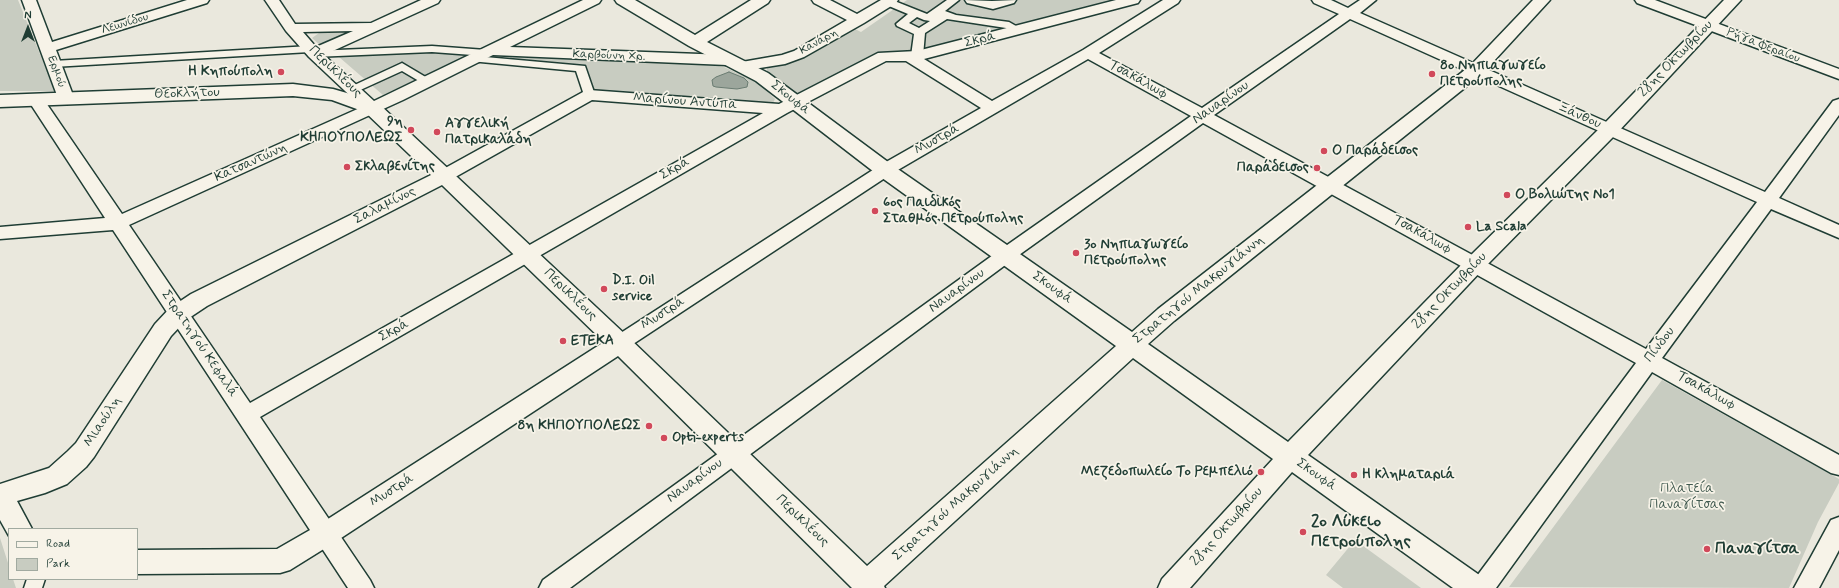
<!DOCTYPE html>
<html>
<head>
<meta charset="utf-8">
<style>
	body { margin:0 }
	#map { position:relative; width:1839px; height:588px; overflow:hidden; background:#eae8dd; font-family:Mynerve,sans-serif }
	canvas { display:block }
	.legend { position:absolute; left:8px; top:528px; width:130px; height:52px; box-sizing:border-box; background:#f7f3e8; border:1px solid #a1aaa0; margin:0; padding:5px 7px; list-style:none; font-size:12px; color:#1f3d34 }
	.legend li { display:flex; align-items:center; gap:8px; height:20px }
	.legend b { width:20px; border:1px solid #a1aaa0 }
	.north { position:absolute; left:8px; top:8px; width:40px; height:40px; -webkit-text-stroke:3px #f7f3e8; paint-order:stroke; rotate:0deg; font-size:11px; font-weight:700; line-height:16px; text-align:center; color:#1f3d34 }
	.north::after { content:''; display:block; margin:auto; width:14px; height:18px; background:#1f3d34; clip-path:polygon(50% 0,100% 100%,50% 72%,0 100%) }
</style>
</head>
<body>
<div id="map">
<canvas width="1839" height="588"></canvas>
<ul class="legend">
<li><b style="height:5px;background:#f7f3e8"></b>Road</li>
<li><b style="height:11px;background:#c8ccc1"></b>Park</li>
</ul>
<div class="north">N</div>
</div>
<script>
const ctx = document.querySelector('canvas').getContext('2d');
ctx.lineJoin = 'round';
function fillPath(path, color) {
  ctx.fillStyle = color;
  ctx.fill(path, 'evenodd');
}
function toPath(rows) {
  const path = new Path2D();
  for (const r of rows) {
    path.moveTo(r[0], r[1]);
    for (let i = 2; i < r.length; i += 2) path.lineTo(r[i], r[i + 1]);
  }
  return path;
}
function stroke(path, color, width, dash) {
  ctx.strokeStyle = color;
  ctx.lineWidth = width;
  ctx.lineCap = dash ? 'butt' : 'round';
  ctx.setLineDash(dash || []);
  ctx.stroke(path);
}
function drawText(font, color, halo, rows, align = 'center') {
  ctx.font = font + ' Mynerve,sans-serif';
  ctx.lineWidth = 3.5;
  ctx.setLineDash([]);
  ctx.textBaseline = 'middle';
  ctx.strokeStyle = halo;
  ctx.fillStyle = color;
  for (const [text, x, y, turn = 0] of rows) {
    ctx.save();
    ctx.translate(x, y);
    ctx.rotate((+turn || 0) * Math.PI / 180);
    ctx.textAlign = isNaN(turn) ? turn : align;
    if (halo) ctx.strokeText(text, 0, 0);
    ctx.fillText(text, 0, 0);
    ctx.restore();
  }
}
const green = toPath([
	[0,0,18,0,55,91,0,91],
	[907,0,962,0,993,10,1017,0,1113,0,1113,1,922,51,881,53,799,97,767,72,767,68,771,65,851,27,861,32],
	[349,32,351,33,321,46,312,38,319,33],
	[428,51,468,55,383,95,339,57,341,55],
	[511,55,703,63,724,67,759,83,775,99,772,105,604,94,592,89,584,65,510,58],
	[1662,380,1839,479,1839,483,1818,522,1789,588,1509,587],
	[0,538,9,566,9,579,13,579,16,588,0,588],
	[1355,540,1421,588,1343,588,1326,575]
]);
const water = toPath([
	[729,72,744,78,748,82,747,87,737,89,716,87,713,86,712,80,716,77,729,72]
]);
const pedestrian = toPath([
	[884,0,892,0,927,14,947,0,959,0,945,11,956,15,1009,22,1023,30,1018,33,1006,28,947,19,925,33,923,56,917,59,911,56,914,34,897,26,896,24,908,14,884,4,883,2,884,0],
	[917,17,924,20,930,21,919,28,909,23,917,17],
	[310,46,314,47,315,49,314,51,432,46,486,50,492,53,486,56,432,52,314,57,310,56,308,54,310,52,53,67,47,64,53,61,310,46],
	[474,56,585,66,595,95,593,98,585,98,576,71,470,61,468,59,470,57,474,56],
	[402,63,434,82,428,85,424,84,402,71,356,92,348,92,346,90,348,88,402,63],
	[27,579,45,579,42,588,24,588,27,579]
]);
const minor = toPath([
	[22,0,36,0,52,42,187,0,209,0,207,3,56,50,74,98,72,101,66,103,60,101,58,98,22,0],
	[265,0,279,0,295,24,371,23,421,0,440,0,438,3,324,55,374,101,583,0,601,0,599,3,510,47,727,55,732,57,735,60,732,63,727,65,493,55,403,100,129,225,250,403,763,113,592,100,450,180,444,182,438,180,435,176,438,172,583,92,589,90,779,104,878,53,917,51,1116,0,1140,0,1138,3,924,59,992,101,1083,50,1163,0,1180,0,1178,3,1099,53,1202,108,1339,14,1314,3,1312,0,1331,0,1348,8,1360,0,1376,0,1360,13,1765,192,1833,101,1839,99,1839,115,1779,198,1839,225,1839,238,1771,209,1662,358,1839,455,1839,475,1831,473,1652,372,1496,588,1470,588,1474,580,1636,363,1203,123,1012,260,570,588,539,588,543,580,1000,250,1191,116,1088,59,891,174,627,348,620,351,613,348,610,343,613,338,879,166,981,108,906,61,886,61,787,113,260,417,370,580,374,588,348,588,113,230,0,239,0,227,105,218,28,100,30,97,36,95,42,97,122,214,362,107,309,57,286,31,265,0],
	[1350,19,1757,202,1646,349,1214,115,1350,19],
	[353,31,316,47,303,32,353,31],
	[812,0,830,0,857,14,881,0,898,0,896,3,864,23,804,57,785,64,741,71,736,69,733,66,736,63,782,55,794,51,847,20,814,3,812,0],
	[965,0,992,1,1016,0,1014,3,993,9,967,3,965,0],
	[1635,0,1655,0,1839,69,1839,79,1637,3,1635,0],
	[1839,517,1839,550,1819,588,1794,588,1831,520,1839,517]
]);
const tertiary = toPath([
	[615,0,635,0,695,35,751,0,770,0,768,3,707,42,768,73,892,165,1132,332,1158,309,1470,66,1533,0,1550,0,1482,74,1174,321,1148,344,1288,442,1467,259,1602,126,1724,0,1741,0,1616,134,1483,269,1308,455,1485,579,1489,588,1453,588,1292,472,1190,588,1158,588,1162,579,1273,459,1133,358,884,586,885,588,852,588,618,356,335,542,290,570,280,573,137,574,137,550,277,549,317,526,604,342,442,185,207,306,186,320,171,336,94,457,86,467,67,484,45,493,17,501,32,529,9,529,9,536,0,520,0,484,49,468,68,451,76,443,155,324,170,308,191,294,431,175,365,112,332,100,293,96,0,107,0,95,293,84,333,89,364,98,379,104,628,337,867,566,1116,346,878,175,756,81,689,46,617,3,615,0]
]);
const markers = [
	[281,72,4,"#d1495b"],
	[1432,74,4,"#d1495b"],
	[411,130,4,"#d1495b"],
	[437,132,4,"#d1495b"],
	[1324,151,4,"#d1495b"],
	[347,167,4,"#d1495b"],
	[1317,168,4,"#d1495b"],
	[1507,195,4,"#d1495b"],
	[875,211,4,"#d1495b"],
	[1468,227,4,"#d1495b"],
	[1076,253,4,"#d1495b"],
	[604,289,4,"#d1495b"],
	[563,341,4,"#d1495b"],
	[649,426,4,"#d1495b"],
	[664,438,4,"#d1495b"],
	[1261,472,4,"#d1495b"],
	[1354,475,4,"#d1495b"],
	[1303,532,4,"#d1495b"],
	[1707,549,4,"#d1495b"]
];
const farStreetnames = [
	["Λεωνίδου",125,24,-17],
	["Κανάρη",819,42,-29],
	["Ρήγα Φεραίου",1763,46,21],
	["Καρβούνη Χρ.",609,56,2],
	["Ερμού",56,72,70]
];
const streetNames = [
	["Σκρά",980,40,-14],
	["28ης Οκτωβρίου",1676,59,-46],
	["Περικλέους",335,72,44],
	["Τσακάλωφ",1138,80,29],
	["Θεοκλήτου",187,94,-2],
	["Σκουφά",790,98,38],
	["Μαρίνου Αντύπα",685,102,4],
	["Ναυαρίνου",1221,103,-35],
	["Ξάνθου",1579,116,24],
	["Μυστρά",937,140,-30],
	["Κατσαντώνη",251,163,-24],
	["Σκρά",675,169,-30],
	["Σαλαμίνος",385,206,-27],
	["Τσακάλωφ",1422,235,29],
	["Σκουφά",1052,288,35],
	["Στρατηγού Μακρυγιάννη",1199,290,-39],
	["Ναυαρίνου",957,291,-36],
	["28ης Οκτωβρίου",1450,291,-46],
	["Περικλέους",570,295,44],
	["Μυστρά",663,314,-33],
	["Σκρά",394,331,-29],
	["Στρατηγού Κεφαλά",199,344,56],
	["Πίνδου",1660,345,-53],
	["Τσακάλωφ",1706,391,29],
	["Μιαούλη",103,422,-57],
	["Σκουφά",1316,475,35],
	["Ναυαρίνου",695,481,-36],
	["Μυστρά",392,491,-33],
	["Στρατηγού Μακρυγιάννη",956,504,-42],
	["Περικλέους",802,521,44],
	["28ης Οκτωβρίου",1227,527,-48]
];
const poiNames = [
	["8ο Νηπιαγωγείο",1440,66],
	["Πετρούπολης",1440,82],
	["Η Κηπούπολη",273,72,"right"],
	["9η",403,122,"right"],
	["ΚΗΠΟΥΠΟΛΕΩΣ",403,138,"right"],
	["Αγγελική",445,124],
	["Πατρικαλάδη",445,140],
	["Ο Παράδεισος",1332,151],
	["Σκλαβενίτης",355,167],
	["Παράδεισος",1309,168,"right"],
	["Ο Βολιώτης Νο1",1515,195],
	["6ος Παιδικός",883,203],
	["Σταθμός Πετρούπολης",883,219],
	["La Scala",1476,227],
	["3ο Νηπιαγωγείο",1084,245],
	["Πετρούπολης",1084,261],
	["D.I. Oil",612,281],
	["service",612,297],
	["ΕΤΕΚΑ",571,341],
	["8η ΚΗΠΟΥΠΟΛΕΩΣ",641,426,"right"],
	["Opti-experts",672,438],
	["Μεζεδοπωλείο Το Ρεμπελιό",1253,472,"right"],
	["Η κληματαριά",1362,475]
];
const parkNames = [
	["Πλατεία",1687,489],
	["Παναγίτσας",1687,505]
];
const nearPoinames = [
	["2ο Λύκειο",1311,522],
	["Πετρούπολης",1311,542],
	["Παναγίτσα",1715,549]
];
fillPath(green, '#c8ccc1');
fillPath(water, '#9ca69c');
stroke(water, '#6a7c72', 1);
stroke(pedestrian, '#1f3d34', 3);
stroke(minor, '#1f3d34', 3);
stroke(tertiary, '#1f3d34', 3);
fillPath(pedestrian, '#f7f3e8');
fillPath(minor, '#f7f3e8');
fillPath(tertiary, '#f7f3e8');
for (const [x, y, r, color] of markers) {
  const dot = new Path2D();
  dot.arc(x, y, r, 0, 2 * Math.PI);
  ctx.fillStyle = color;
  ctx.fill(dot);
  stroke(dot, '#f7f3e8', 1.5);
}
drawText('12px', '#1f3d34', '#f7f3e8', farStreetnames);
drawText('14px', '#1f3d34', '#f7f3e8', streetNames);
drawText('bold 14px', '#1f3d34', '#f7f3e8', poiNames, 'left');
drawText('14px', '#415a50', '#f7f3e8', parkNames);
drawText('bold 17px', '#1f3d34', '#f7f3e8', nearPoinames, 'left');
</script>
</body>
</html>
